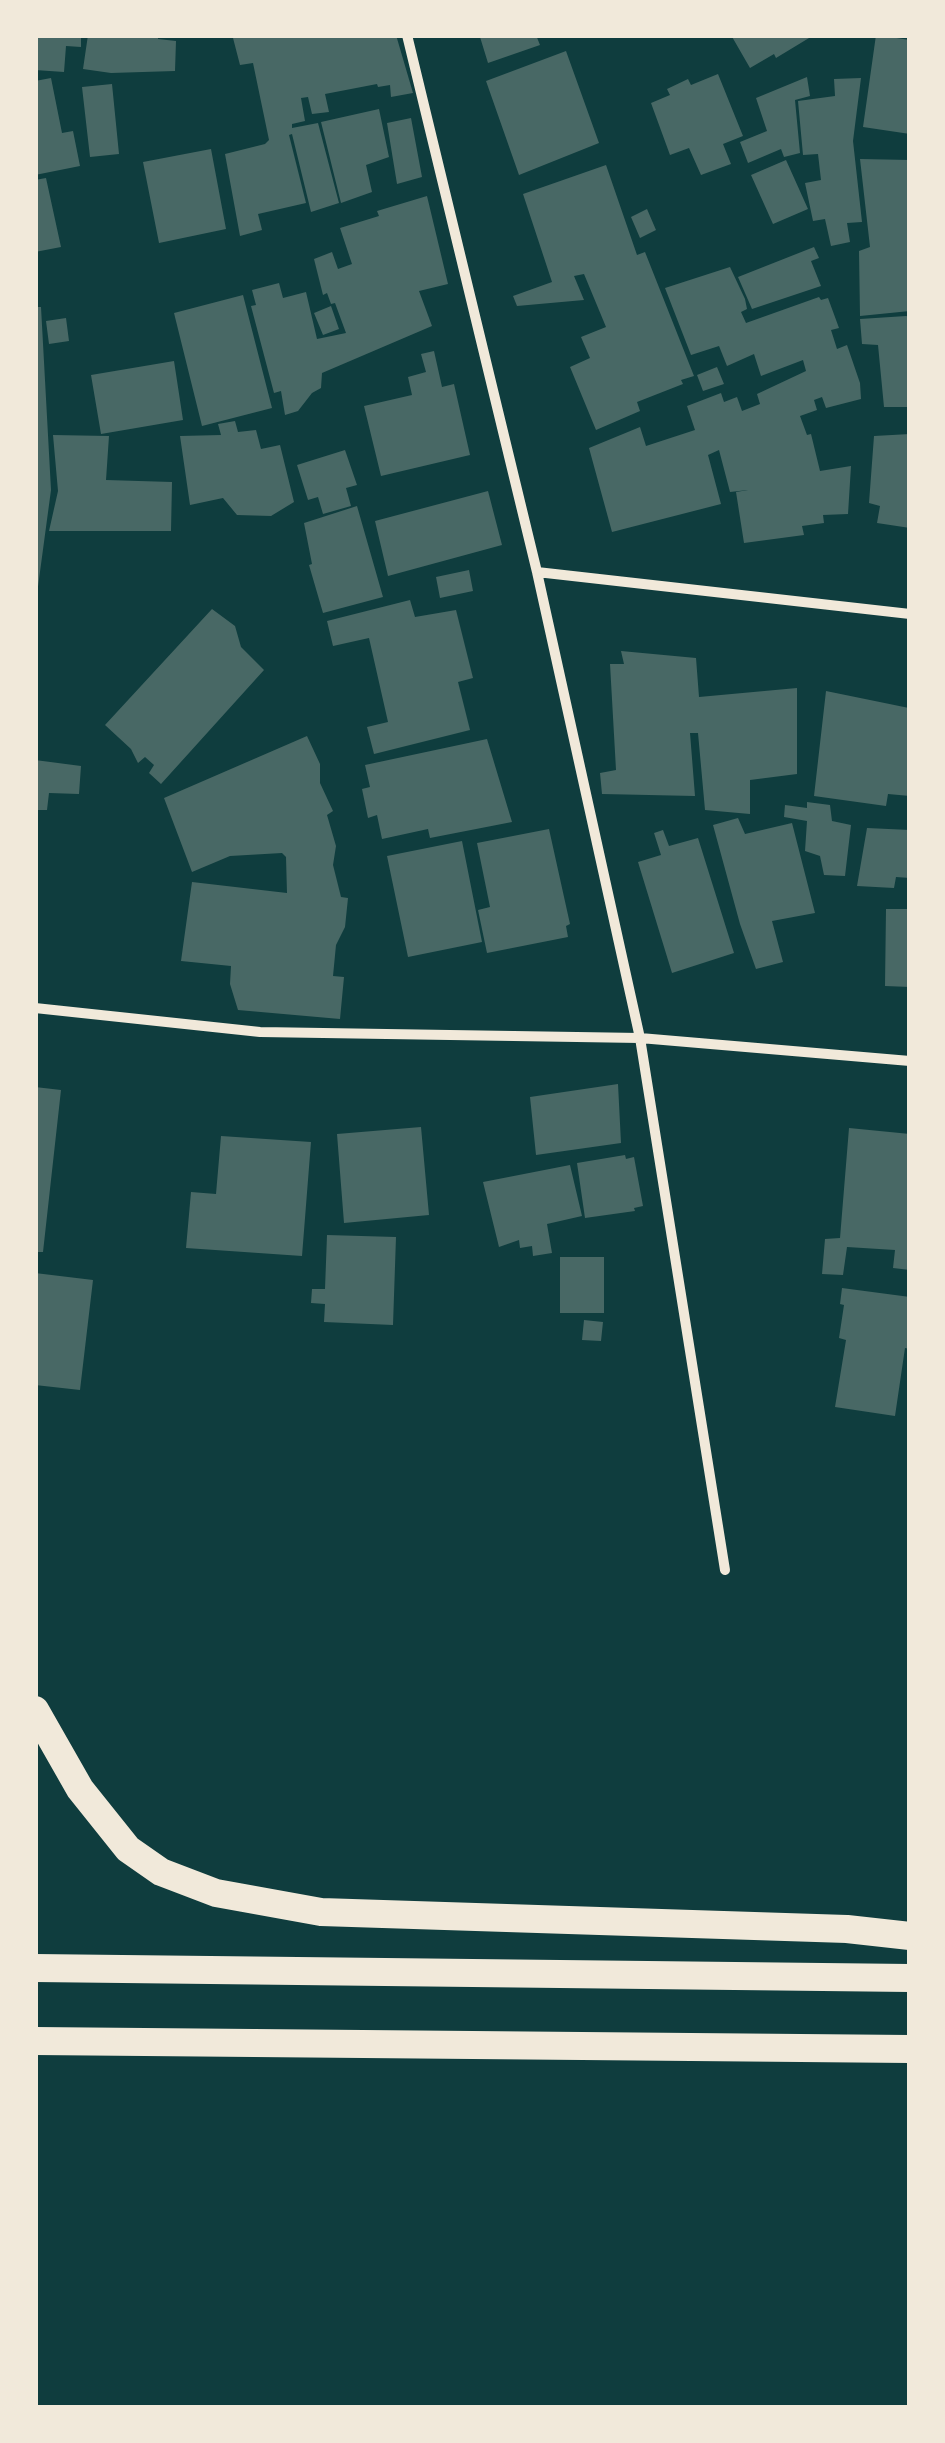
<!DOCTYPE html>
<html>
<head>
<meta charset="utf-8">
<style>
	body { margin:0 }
	#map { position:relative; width:945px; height:2443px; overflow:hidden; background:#0f3d3e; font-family:"Space Grotesk",sans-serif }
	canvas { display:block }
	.frame { position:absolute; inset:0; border:38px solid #f1e9da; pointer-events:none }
</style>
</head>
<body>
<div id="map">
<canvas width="945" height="2443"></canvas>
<div class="frame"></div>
</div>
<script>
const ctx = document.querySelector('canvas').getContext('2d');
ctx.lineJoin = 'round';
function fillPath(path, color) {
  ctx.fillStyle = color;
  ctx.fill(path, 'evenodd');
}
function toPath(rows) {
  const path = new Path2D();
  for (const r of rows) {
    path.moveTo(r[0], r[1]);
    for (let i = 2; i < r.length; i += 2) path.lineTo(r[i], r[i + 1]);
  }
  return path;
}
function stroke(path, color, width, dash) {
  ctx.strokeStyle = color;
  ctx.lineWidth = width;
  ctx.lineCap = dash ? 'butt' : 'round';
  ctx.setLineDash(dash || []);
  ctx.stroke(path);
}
const building = toPath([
	[35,35,81,35,81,47,66,46,64,72,35,70],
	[88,35,158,35,158,39,176,41,175,71,111,73,83,69],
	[246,35,396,35,413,93,391,97,390,85,378,87,377,84,325,94,329,112,312,114,308,97,301,98,305,121,292,124,292,128,318,123,339,203,311,212,292,134,289,135,306,203,258,214,262,230,240,236,225,154,265,144,269,140,253,63,240,65,233,38],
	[486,35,536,35,540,45,488,63,480,37],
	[731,35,814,35,776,58,774,54,750,68],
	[876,35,910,40,910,134,863,127],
	[566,51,599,143,519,175,486,81],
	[718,74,743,136,723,144,731,164,701,175,689,148,670,155,651,103,670,95,667,89,688,79,691,85],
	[807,77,810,96,795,100,800,153,784,157,781,149,748,163,740,142,767,131,756,98],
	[51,78,62,133,73,131,80,166,35,175,35,81],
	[861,78,853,141,862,222,847,223,850,242,831,246,825,219,813,221,805,183,821,180,818,154,803,155,798,101,835,96,834,79],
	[112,84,119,154,90,157,82,87],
	[379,109,389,157,366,165,372,192,341,203,321,122],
	[411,118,422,177,397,184,387,123],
	[211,149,226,229,159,243,143,162],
	[860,159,910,160,910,311,860,316,859,251,870,247],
	[786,160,808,209,773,224,751,175],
	[606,165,637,255,645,252,694,376,681,380,683,384,637,402,640,411,596,430,570,367,590,358,581,337,606,327,584,274,574,276,584,300,517,306,513,296,552,282,523,194],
	[46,178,61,247,35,252,35,180],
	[427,196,448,284,419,291,432,326,322,373,321,388,312,393,298,411,285,415,281,391,274,393,251,306,256,305,252,290,279,283,283,298,306,292,317,339,346,333,335,303,331,304,327,293,323,295,314,259,332,252,338,269,352,264,340,228,379,216,377,211],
	[647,209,656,230,640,238,631,217],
	[814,247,819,258,811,261,821,286,752,309,738,277],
	[730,267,745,299,747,309,741,312,746,323,819,297,821,300,828,298,839,328,831,330,837,349,847,345,860,383,861,399,826,408,822,397,814,400,817,410,800,416,807,435,811,434,820,471,851,466,848,514,823,515,824,523,802,526,804,535,744,543,736,492,748,490,730,492,719,450,708,455,721,504,612,532,589,448,640,427,646,446,695,430,687,406,721,393,724,402,737,397,742,411,760,404,757,394,806,371,803,360,761,376,754,354,727,366,719,346,691,355,665,288],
	[243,295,272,408,202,426,174,313],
	[331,306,339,329,323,335,314,313],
	[35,307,41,307,51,490,37,594],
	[906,316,910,317,910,407,884,407,878,345,862,344,860,319],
	[66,318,69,341,49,344,46,321],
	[434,351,442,387,454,384,470,455,381,476,364,406,412,395,408,377,426,372,421,354],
	[174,361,183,420,101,434,91,375],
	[717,367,724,384,703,391,697,375],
	[235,421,238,432,256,430,261,449,280,445,294,502,271,516,237,515,223,498,190,505,180,436,221,435,218,424],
	[910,434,910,528,877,523,880,506,869,503,874,436],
	[53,435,109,436,106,480,172,482,171,531,49,531,58,491],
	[345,450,357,485,346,488,351,506,323,514,318,497,308,500,297,465],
	[488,491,502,545,388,576,375,521],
	[357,506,383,597,323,613,309,565,312,564,304,523],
	[469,570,473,591,440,598,436,577],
	[410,600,415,617,456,610,473,678,458,682,470,730,374,754,367,727,388,722,369,638,333,646,327,621],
	[212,609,235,626,241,647,264,670,161,784,149,773,154,765,145,757,138,763,131,749,105,725],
	[621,651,696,658,699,697,797,688,797,774,750,780,750,814,705,810,698,733,690,733,695,796,602,794,600,773,616,770,610,664,624,664],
	[826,691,909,708,910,796,888,794,886,806,814,796],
	[307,736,320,764,320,783,333,811,327,815,336,846,333,865,341,897,348,898,345,927,336,945,333,976,344,977,340,1019,238,1010,230,984,231,966,181,961,192,882,287,893,286,857,282,853,230,856,192,872,164,798],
	[487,739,512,822,430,838,428,829,382,839,377,815,368,818,362,789,370,787,365,765],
	[35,760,81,766,79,794,49,793,47,810,35,810],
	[807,802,830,805,832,821,851,825,845,876,824,875,820,856,805,851,807,821,784,817,785,805,807,808],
	[738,818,745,834,792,823,815,913,772,921,783,962,756,969,740,924,713,825],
	[867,828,910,830,910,878,896,877,894,888,857,886],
	[549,829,570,924,566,926,568,937,487,953,478,910,490,907,477,843],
	[663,830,669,846,698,838,734,953,672,973,638,862,661,855,654,833],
	[462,841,482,942,408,957,387,856],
	[886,909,910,909,910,987,885,986],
	[618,1084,621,1143,536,1155,530,1097],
	[35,1087,61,1090,43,1252,35,1252],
	[421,1127,429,1215,344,1223,337,1134],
	[849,1128,910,1134,910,1270,893,1268,895,1250,847,1247,843,1275,822,1274,825,1239,840,1238],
	[221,1136,311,1142,302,1256,186,1248,191,1192,216,1194],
	[625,1155,626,1159,634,1157,643,1206,634,1208,635,1211,585,1218,577,1163],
	[570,1165,582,1216,547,1224,552,1253,533,1256,532,1246,520,1248,519,1240,499,1247,483,1182],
	[327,1235,396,1237,393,1325,324,1322,325,1304,311,1303,312,1289,325,1289],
	[560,1257,604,1257,604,1313,560,1313],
	[35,1273,93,1280,80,1390,35,1385],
	[842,1288,910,1297,910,1349,905,1348,895,1416,835,1407,846,1340,839,1338,844,1305,840,1304],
	[584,1320,603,1322,601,1341,582,1340]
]);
const minor = toPath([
	[407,35,537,572,640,1038,725,1570],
	[537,572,910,614],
	[35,1008,260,1032,640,1038,910,1061]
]);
const trunk = toPath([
	[35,1710,80,1789,128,1849,161,1872,216,1893,321,1912,847,1929,910,1936],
	[35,1968,910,1978],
	[35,2041,910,2049]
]);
fillPath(building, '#486865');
stroke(minor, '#f1e9da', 10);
stroke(trunk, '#f1e9da', 28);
</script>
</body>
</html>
